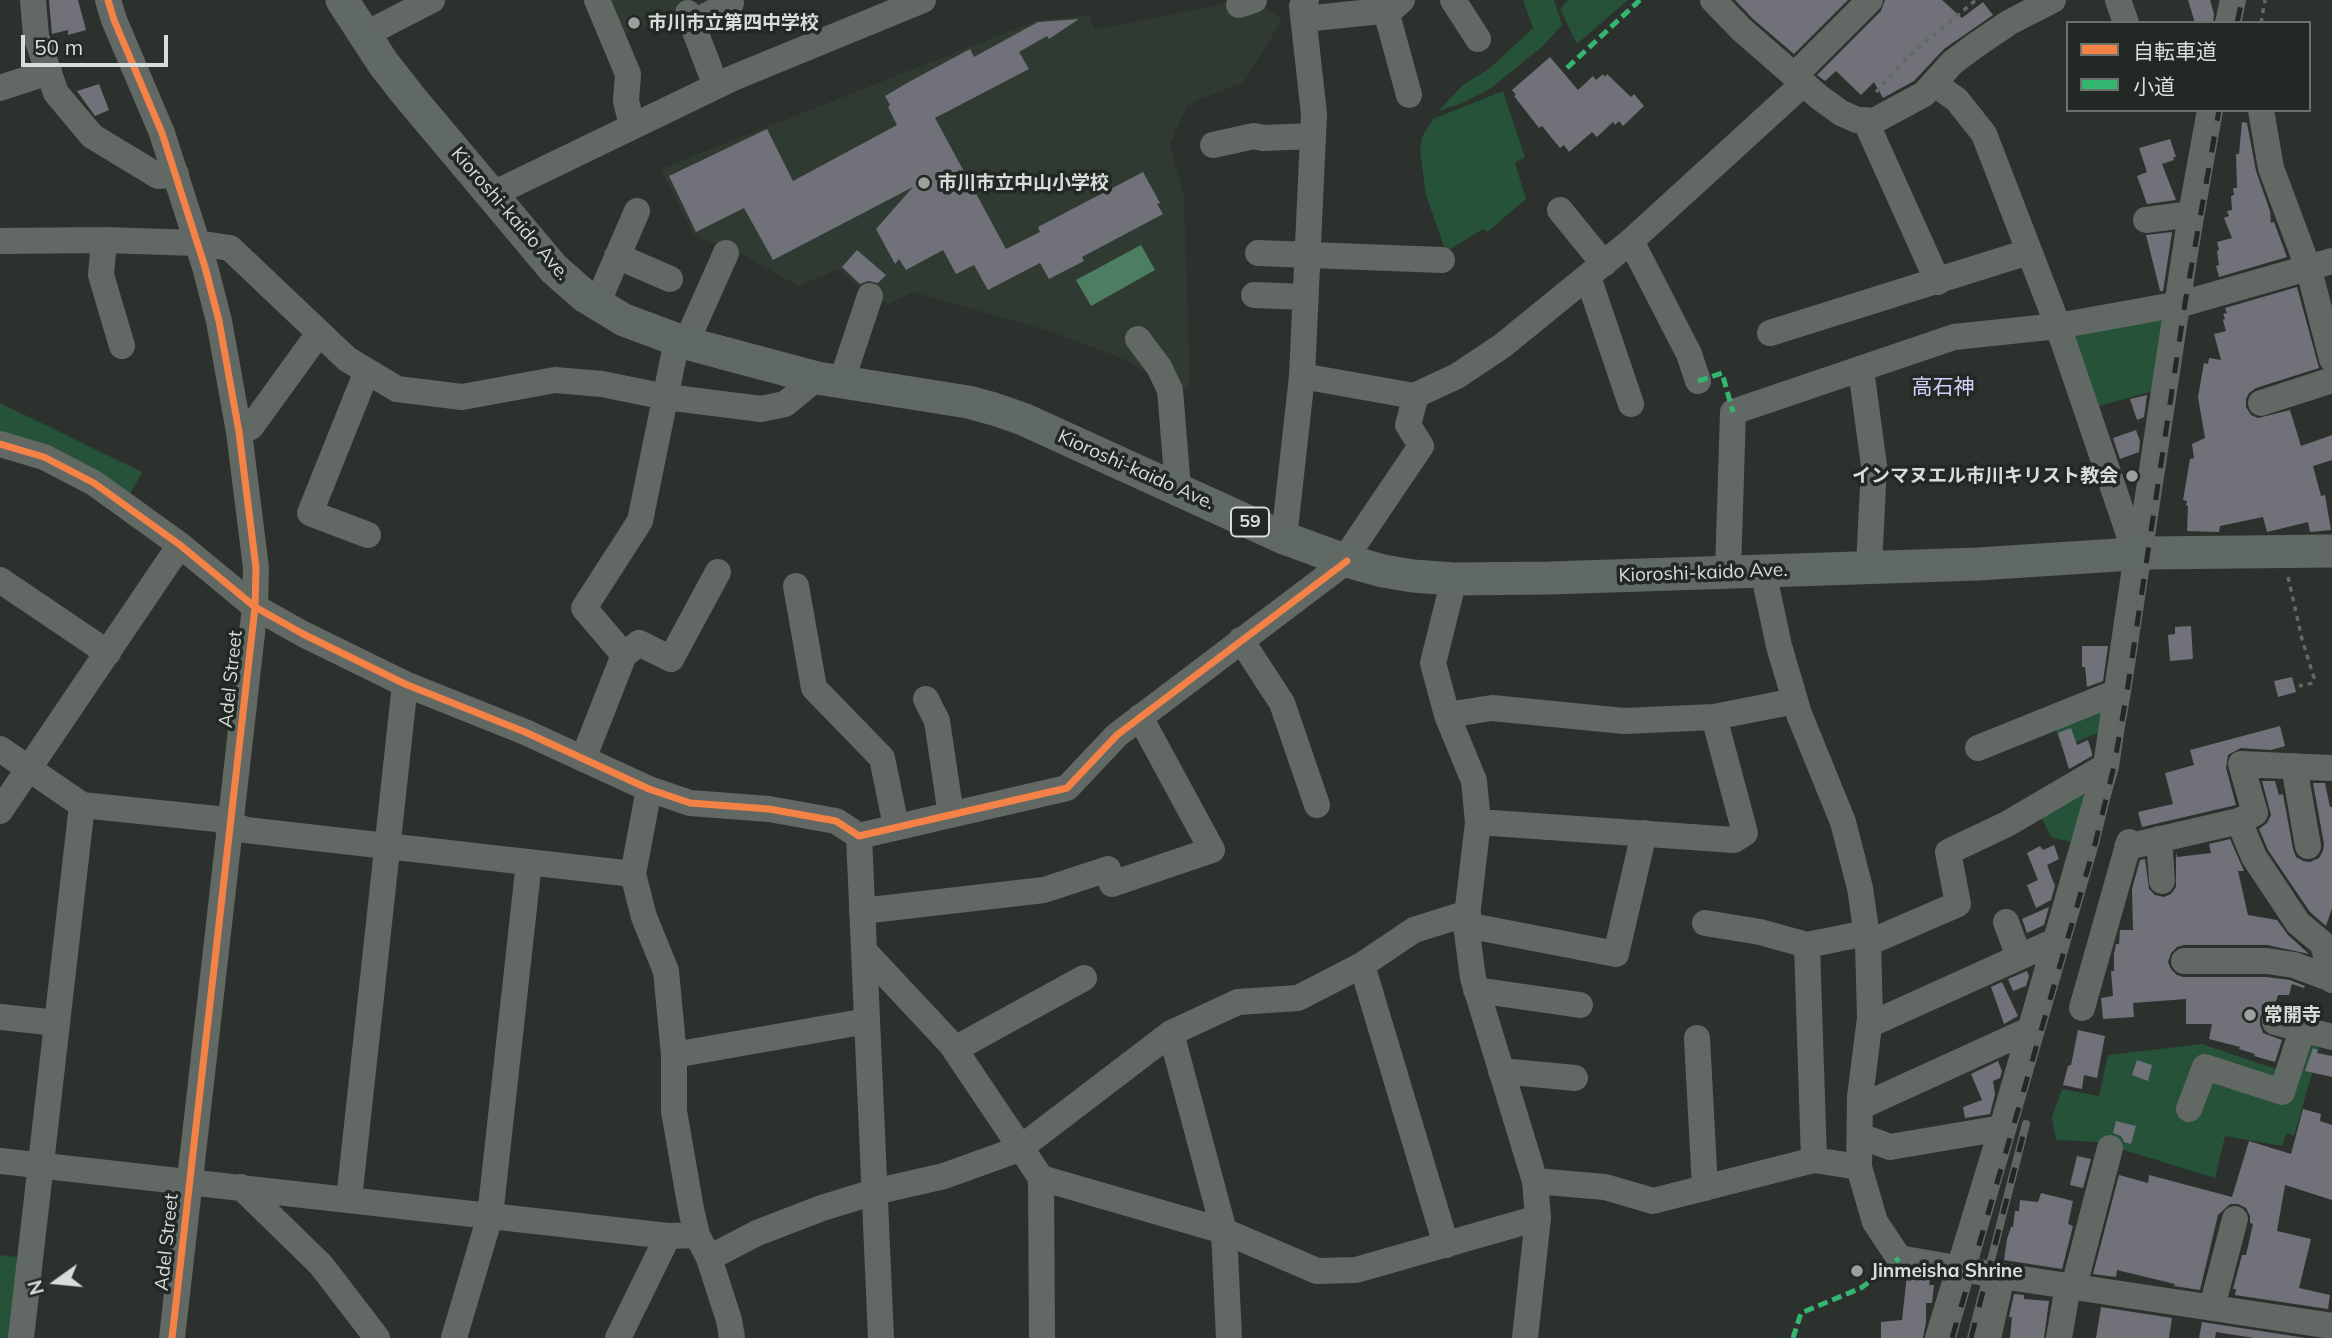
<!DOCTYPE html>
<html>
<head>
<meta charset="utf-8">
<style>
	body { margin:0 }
	#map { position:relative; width:2332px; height:1338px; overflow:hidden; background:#2c312e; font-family:Mulish,"Noto Sans JP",sans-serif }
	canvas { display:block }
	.legend { position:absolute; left:2066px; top:21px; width:245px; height:91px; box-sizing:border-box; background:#222924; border:2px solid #6b716d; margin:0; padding:9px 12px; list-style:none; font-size:21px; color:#d8ddda }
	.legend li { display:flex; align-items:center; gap:14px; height:35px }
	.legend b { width:35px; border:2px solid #6b716d }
	.north { position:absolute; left:21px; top:1247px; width:70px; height:70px; -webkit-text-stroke:5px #222924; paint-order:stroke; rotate:255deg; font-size:19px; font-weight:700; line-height:28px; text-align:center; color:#d8ddda }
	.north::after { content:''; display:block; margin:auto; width:24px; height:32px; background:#d8ddda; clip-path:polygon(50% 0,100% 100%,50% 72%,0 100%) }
	.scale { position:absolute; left:21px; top:35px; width:147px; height:32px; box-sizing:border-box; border:4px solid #d8ddda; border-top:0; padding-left:9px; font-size:21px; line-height:24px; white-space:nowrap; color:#d8ddda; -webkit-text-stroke:5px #222924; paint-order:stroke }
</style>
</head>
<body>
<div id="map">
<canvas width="2332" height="1338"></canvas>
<ul class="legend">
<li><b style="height:9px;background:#f48246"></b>自転車道</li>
<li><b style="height:9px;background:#33b770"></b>小道</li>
</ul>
<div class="north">N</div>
<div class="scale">50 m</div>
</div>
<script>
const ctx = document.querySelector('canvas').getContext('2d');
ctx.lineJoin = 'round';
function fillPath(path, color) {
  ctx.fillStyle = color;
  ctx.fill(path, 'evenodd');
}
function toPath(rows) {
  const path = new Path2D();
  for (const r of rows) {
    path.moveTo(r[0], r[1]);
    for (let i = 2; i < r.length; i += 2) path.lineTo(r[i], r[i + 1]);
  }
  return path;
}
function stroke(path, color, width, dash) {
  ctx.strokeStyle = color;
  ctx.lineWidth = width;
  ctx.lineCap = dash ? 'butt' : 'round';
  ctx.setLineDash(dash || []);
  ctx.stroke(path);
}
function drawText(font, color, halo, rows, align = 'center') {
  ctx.font = font + ' Mulish,"Noto Sans JP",sans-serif';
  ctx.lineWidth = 7;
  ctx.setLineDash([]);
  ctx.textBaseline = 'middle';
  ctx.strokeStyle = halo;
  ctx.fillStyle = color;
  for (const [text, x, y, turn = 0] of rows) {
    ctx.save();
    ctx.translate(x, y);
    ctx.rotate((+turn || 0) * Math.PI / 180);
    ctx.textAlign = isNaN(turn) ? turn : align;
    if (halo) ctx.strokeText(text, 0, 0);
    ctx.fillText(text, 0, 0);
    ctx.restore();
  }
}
const built = toPath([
	[604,0,686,0,690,11,618,36],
	[1238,1,1261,4,1282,20,1244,82,1188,104,1170,144,1184,197,1190,387,1170,390,1153,376,1126,360,1098,349,1042,329,913,292,888,304,870,296,839,269,798,286,734,250,732,252,693,234,661,169,1035,21,1090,15,1094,30]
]);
const green = toPath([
	[1523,0,1554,0,1562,25,1543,46,1491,88,1463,103,1438,111,1463,85,1490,68,1533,28],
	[1568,0,1628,0,1577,44,1560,9],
	[1503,91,1525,157,1515,163,1526,199,1487,232,1483,229,1446,252,1426,195,1420,150,1422,137,1433,119],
	[2171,314,2161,389,2092,408,2072,331],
	[0,403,142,472,130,494,0,434],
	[2111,701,2107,729,2062,748,2054,726],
	[2082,793,2088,798,2074,843,2051,837,2041,817],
	[2305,1033,2322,1038,2294,1136,2287,1133,2282,1146,2225,1136,2215,1178,2098,1142,2056,1140,2052,1117,2062,1089,2099,1096,2108,1055,2202,1044,2285,1072],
	[0,1255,25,1258,16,1338,0,1338]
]);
const water = toPath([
	[1141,245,1155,270,1091,306,1076,280]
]);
const building = toPath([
	[49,0,78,0,86,30,68,35,68,30,52,34],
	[1735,0,1848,0,1794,54,1753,19],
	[1885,0,1942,0,1962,18,1983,2,1993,15,1944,49,1914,81,1883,98,1874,82,1861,95,1836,71,1825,81,1817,75,1881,11],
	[2188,0,2210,0,2214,14,2213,23,2195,23],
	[1079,19,1049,39,1047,36,1019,52,1029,69,935,118,1006,249,1040,232,1038,227,1143,172,1160,203,1157,204,1163,214,1082,257,1084,261,1049,279,1040,263,988,290,974,265,956,274,943,250,906,270,899,259,895,264,876,229,913,187,773,260,744,208,696,232,669,176,767,129,793,181,897,125,888,107,890,105,885,96,907,83,970,49,974,57,1038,22],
	[1550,57,1578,90,1593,76,1596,80,1603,74,1605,77,1607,74,1631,97,1634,94,1644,106,1623,126,1619,121,1615,125,1613,122,1597,137,1592,132,1569,152,1564,145,1560,148,1542,126,1539,128,1514,96,1516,95,1512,90],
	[99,84,109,110,95,116,77,91],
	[2242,122,2247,123,2256,171,2270,211,2271,223,2274,222,2287,257,2219,277,2216,266,2219,265,2217,251,2219,250,2217,242,2232,238,2224,218,2229,216,2227,211,2232,210,2231,196,2234,195,2233,188,2237,188,2236,154,2239,154],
	[2170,139,2176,157,2173,157,2174,160,2162,164,2176,200,2147,204,2137,176,2147,172,2139,148],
	[2172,232,2163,291,2160,291,2146,235],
	[857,250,886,275,878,283,868,281,860,284,842,267],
	[2297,287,2319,368,2256,388,2249,393,2246,399,2246,407,2251,415,2258,418,2290,410,2301,446,2332,435,2332,460,2313,466,2321,496,2325,495,2331,530,2310,532,2308,522,2267,532,2263,517,2220,526,2219,532,2187,531,2188,506,2186,505,2187,501,2183,500,2190,459,2194,458,2192,444,2205,438,2198,397,2204,363,2208,364,2209,358,2221,360,2214,334,2226,331,2223,320,2225,319,2223,314,2227,313,2225,308],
	[2147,395,2144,417,2137,420,2130,399],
	[2136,430,2140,441,2139,452,2120,459,2113,438],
	[2191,626,2193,659,2170,661,2168,635,2175,634,2175,627],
	[2082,646,2108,646,2103,681,2087,687,2085,667,2082,667],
	[2292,677,2296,692,2278,697,2274,681],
	[2280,726,2285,746,2271,750,2241,748,2228,755,2226,768,2236,805,2142,827,2138,812,2173,804,2165,773,2194,765,2190,750],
	[2071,728,2077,745,2088,740,2092,753,2092,756,2069,769,2058,733],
	[2262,781,2275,781,2279,795,2283,794,2293,849,2296,857,2303,861,2310,862,2319,858,2323,851,2324,844,2313,783,2325,783,2330,807,2332,807,2332,908,2326,926,2310,912,2268,850,2259,829,2267,823,2271,815],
	[2230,839,2244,871,2238,871,2248,915,2277,920,2288,935,2309,954,2267,945,2184,945,2177,947,2171,953,2168,962,2171,969,2177,975,2183,977,2266,977,2290,980,2305,986,2304,988,2292,984,2289,995,2278,995,2274,1007,2264,1010,2260,1017,2260,1025,2263,1033,2282,1040,2275,1062,2254,1056,2255,1054,2239,1049,2240,1047,2209,1039,2212,1024,2186,1024,2186,999,2133,1003,2134,1017,2103,1019,2101,998,2113,996,2111,971,2114,971,2114,954,2116,944,2119,944,2120,930,2133,930,2132,889,2140,860,2145,859,2149,889,2155,895,2164,897,2171,894,2176,887,2176,852,2177,857,2211,853,2209,844],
	[2054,845,2059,859,2047,865,2055,886,2051,900,2036,908,2027,885,2038,880,2027,853,2040,846,2043,850],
	[2049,907,2044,925,2027,933,2022,919],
	[2027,971,2029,976,2026,986,2013,991,2008,979],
	[2002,982,2018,1016,2004,1024,1991,987],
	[2078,1030,2105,1036,2097,1078,2084,1075,2082,1089,2063,1085,2068,1066,2071,1065],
	[2313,1048,2318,1050,2317,1053,2332,1056,2332,1077,2305,1071],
	[2137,1060,2152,1065,2148,1081,2132,1075],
	[1998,1061,2002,1071,2000,1078,1993,1081,1995,1094,1990,1114,1965,1118,1963,1107,1982,1100,1971,1074],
	[2303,1109,2321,1114,2320,1121,2332,1125,2332,1200,2285,1185,2277,1231,2311,1239,2299,1288,2330,1295,2328,1309,2235,1295,2236,1289,2233,1289,2242,1255,2246,1255,2253,1224,2250,1223,2250,1216,2246,1208,2238,1204,2230,1204,2218,1215,2200,1290,2174,1286,2175,1284,2117,1270,2116,1277,2093,1274,2119,1175,2148,1183,2149,1175,2232,1197,2249,1141,2291,1154],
	[2116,1121,2136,1126,2131,1144,2124,1142,2121,1136,2113,1133],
	[2077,1156,2091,1159,2083,1188,2070,1185],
	[2041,1193,2073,1201,2068,1224,2073,1226,2062,1269,2004,1260,2007,1239,2011,1227,2013,1227,2015,1211,2019,1211,2020,1200,2038,1202],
	[1907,1275,1930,1279,1929,1285,1934,1285,1932,1303,1926,1303,1926,1322,1923,1338,1881,1338,1881,1322,1902,1320],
	[2014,1294,2024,1295,2024,1299,2049,1301,2044,1338,2010,1338,2012,1317,2009,1317],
	[2101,1307,2172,1318,2169,1338,2096,1338],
	[2202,1322,2306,1338,2254,1338,2216,1332,2215,1338,2199,1338]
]);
const path = toPath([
	[2261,23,2265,0],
	[1876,92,1912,53,1976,0],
	[2288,577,2302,639,2314,678,2313,683,2299,686]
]);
const minor = toPath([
	[33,0,36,36,56,93,92,136,158,176,176,174],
	[108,0,114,20,162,133,205,267,219,321,239,432,256,568,255,607,172,1338],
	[597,0,628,74,626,101,632,125],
	[1453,0,1478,39],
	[1713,0,1742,30,1819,97,1841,113,1857,120,1874,121,1924,94,1953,62,1976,45,2010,22,2053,0],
	[2118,0,2126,23],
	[1239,5,1254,0],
	[1386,11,1409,95],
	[688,13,716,86],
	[1304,19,1391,10,1402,0],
	[692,23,731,3,730,0],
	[2228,23,2233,0],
	[364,35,432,0],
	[1794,76,1870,0],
	[1935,84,1957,100,1984,134,2058,326,2131,540,2130,555],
	[0,88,49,72],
	[2261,110,2271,168,2309,270,2332,359],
	[1865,120,1938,282],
	[1213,145,1254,136,1263,138,1313,136],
	[491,195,733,78,923,0],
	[1560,210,1604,264],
	[2146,220,2191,214],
	[104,240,101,275,122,346],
	[0,241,104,240,197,243,230,248,347,359,397,389,462,397,555,380,602,384,666,397,761,409,785,404,817,378],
	[1631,241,1689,354,1698,381],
	[1258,253,1442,260],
	[617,256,670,279],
	[1588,277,1631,404],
	[1254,295,1305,297],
	[597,304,637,211],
	[1770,333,2028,252],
	[1138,339,1159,367,1170,390,1178,488],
	[686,343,726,253],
	[1861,369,1874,466,1869,566],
	[367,371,310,513,368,535],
	[1302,376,1414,396,1457,376,1502,346,1631,241,1803,84],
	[841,383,870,296],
	[2261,403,2332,380],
	[239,432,251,427,319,333],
	[0,444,44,457,94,483,180,545,255,607,303,634,405,684,525,732,649,789,690,803,769,809,836,821,859,836,1067,788,1117,735,1347,561],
	[1284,538,1302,376,1314,114,1302,6,1306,0],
	[2139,555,2191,214,2210,110],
	[1344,560,1421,446,1408,425,1416,395],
	[1763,571,1779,646,1799,714,1843,822,1860,888,1868,943,1870,1018,1860,1097,1859,1167,1875,1222,1899,1258,2002,1276,2332,1326],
	[1728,572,1733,412,1954,337,2058,326,2185,303,2332,261],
	[1454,579,1433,663,1447,715,1474,781,1478,822,1466,925,1473,978,1535,1181,1538,1218,1525,1338],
	[0,580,108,653],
	[796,586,814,688,882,758,896,826],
	[1241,640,1282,703,1317,805],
	[624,655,639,643,671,659,718,572],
	[926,699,937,721,951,815],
	[1447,715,1492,708,1624,721,1714,717,1795,701],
	[1978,748,2117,692],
	[0,749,82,805,217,819,246,830,633,874],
	[583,759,624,655,584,608,640,521,677,340],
	[2294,766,2308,846],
	[649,789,633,874,644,917,666,971,674,1055,674,1111,691,1209,697,1235,709,1258,729,1320,732,1338],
	[0,811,180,545],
	[2239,821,2254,857,2298,923,2323,944,2332,980],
	[1478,822,1734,840,1745,833,1714,717],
	[859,836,881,1338],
	[2159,839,2162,881],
	[2127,847,2239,821,2255,813,2241,764,2332,768],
	[862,911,1044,890,1108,869,1112,884,1212,850,1140,717],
	[2006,922,2019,957],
	[1705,923,1760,932,1807,945],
	[1466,925,1616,954,1644,833],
	[1868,943,1958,904,1948,852,2007,824,2106,766],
	[864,951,951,1044,1041,1178,1224,1231,1317,1271,1356,1270,1538,1218],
	[2184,961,2267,961,2294,965,2332,979],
	[1362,965,1446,1245],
	[1476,990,1580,1005],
	[2082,1008,2129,842],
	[0,1017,57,1023],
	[2275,1022,2332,1037],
	[1869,1025,2055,941],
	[1171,1033,1224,1231,1229,1338],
	[1697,1038,1705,1188],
	[955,1049,1084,978],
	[674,1055,867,1021],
	[1501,1071,1575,1078],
	[1860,1107,2029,1030],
	[2189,1109,2205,1067,2282,1092,2302,1030],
	[1860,1136,1890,1147,2002,1128],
	[1814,1160,1807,945,1866,933],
	[0,1161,668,1236,697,1235],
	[1041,1178,1042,1338],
	[1535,1181,1605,1187,1653,1201,1814,1160,1859,1167],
	[241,1187,321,1265,377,1338],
	[349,1199,405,684],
	[709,1258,757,1233,822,1208,874,1192,944,1176,1019,1149,1171,1033,1238,1002,1298,998,1362,965,1414,930,1468,913],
	[2074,1286,2110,1148],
	[2212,1307,2235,1219],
	[21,1338,82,805],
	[454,1338,490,1216,529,862],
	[618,1338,668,1236],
	[1938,1338,2002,1128,2106,766,2137,554],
	[1988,1338,2002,1276],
	[2059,1338,2068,1286]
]);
const major = toPath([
	[342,0,383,63,408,95,554,269,586,297,624,320,686,343,817,378,968,402,994,409,1023,419,1284,538,1347,561,1383,571,1413,576,1454,579,1550,578,1978,564,2148,553,2332,551]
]);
const rail = toPath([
	[2237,23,2242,0],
	[1952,1338,2095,844,2114,766,2127,692,2185,303,2219,110],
	[1971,1338,2026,1124]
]);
const quiet = toPath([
	[1567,68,1640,0],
	[1698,381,1722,373,1733,412],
	[1793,1338,1801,1313,1861,1288,1891,1266,1899,1258]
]);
const cycleway = toPath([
	[108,0,114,20,162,133,205,267,219,321,239,432,256,568,255,607,172,1338],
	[0,444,44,457,94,483,180,545,255,607,303,634,405,684,525,732,649,789,690,803,769,809,836,821,859,836,1067,788,1117,735,1347,561]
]);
const markers = [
	[634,23,7,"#9ca19e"],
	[924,183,7,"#9ca19e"],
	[2132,476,7,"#9ca19e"],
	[2250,1015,7,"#9ca19e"],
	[1857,1271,7,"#9ca19e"]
];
const shields = [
	[1250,522,38]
];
const shieldNames = [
	["59",1250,522]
];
const poiNames = [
	["市川市立第四中学校",648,23],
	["市川市立中山小学校",938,183],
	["インマヌエル市川キリスト教会",2118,476,"right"],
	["常開寺",2264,1015],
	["Jinmeisha Shrine",1871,1271]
];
const streetNames = [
	["Kioroshi-kaido Ave.",510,214,49],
	["Kioroshi-kaido Ave.",1136,470,24],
	["Kioroshi-kaido Ave.",1703,573,-2],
	["Adel Street",231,679,-84],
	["Adel Street",167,1242,-84]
];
const neighbourhoodNames = [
	["高石神",1943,388]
];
fillPath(built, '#2f3b32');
fillPath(green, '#255238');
fillPath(water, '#4e7e61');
fillPath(building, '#717179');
stroke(path, '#636965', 3.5, [5, 5]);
stroke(minor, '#626864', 26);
stroke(major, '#616964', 33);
stroke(rail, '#626764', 8);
stroke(rail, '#222924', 5, [16]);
stroke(quiet, '#33b770', 5, [10, 5]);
stroke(cycleway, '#f48246', 7);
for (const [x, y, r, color] of markers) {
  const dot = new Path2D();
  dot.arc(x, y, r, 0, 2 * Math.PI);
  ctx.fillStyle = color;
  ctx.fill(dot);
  stroke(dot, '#222924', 2.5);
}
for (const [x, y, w] of shields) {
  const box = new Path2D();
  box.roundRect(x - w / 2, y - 14.5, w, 29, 5);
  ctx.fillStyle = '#222924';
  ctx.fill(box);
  stroke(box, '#d8ddda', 2);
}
drawText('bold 18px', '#d8ddda', null, shieldNames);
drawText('bold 19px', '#d8ddda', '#222924', poiNames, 'left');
drawText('19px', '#d8ddda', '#222924', streetNames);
drawText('21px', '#d8cffa', '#222924', neighbourhoodNames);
</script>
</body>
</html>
